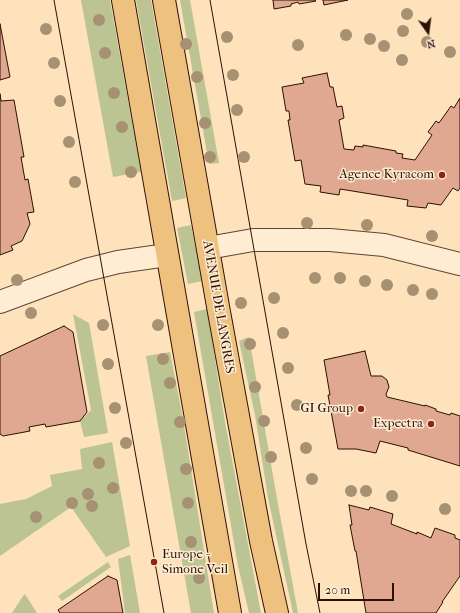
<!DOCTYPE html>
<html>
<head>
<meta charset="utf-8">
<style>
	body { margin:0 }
	#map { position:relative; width:460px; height:613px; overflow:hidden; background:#fde2bb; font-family:"IM FELL French Canon",serif }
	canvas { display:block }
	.north { position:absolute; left:408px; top:12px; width:40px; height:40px; -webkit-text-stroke:3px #feecd3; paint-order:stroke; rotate:166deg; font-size:11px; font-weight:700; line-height:16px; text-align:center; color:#2b1004 }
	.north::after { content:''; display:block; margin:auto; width:14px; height:18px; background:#2b1004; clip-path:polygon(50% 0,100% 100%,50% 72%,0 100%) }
	.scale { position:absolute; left:318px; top:583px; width:76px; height:18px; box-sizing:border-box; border:2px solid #2b1004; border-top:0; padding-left:5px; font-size:12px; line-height:14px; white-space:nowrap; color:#2b1004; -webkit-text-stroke:3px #feecd3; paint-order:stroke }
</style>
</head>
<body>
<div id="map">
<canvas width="460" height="613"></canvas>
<div class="north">N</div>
<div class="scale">20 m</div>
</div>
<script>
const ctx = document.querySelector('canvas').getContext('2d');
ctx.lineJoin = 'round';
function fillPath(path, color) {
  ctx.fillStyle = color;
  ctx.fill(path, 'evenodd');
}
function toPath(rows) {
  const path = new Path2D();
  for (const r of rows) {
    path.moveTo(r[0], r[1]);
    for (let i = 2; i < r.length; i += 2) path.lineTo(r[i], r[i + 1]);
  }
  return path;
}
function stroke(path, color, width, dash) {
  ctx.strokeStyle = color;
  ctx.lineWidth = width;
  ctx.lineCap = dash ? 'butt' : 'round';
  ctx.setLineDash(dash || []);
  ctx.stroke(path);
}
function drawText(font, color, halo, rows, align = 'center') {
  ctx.font = font + ' "IM FELL French Canon",serif';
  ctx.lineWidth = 3;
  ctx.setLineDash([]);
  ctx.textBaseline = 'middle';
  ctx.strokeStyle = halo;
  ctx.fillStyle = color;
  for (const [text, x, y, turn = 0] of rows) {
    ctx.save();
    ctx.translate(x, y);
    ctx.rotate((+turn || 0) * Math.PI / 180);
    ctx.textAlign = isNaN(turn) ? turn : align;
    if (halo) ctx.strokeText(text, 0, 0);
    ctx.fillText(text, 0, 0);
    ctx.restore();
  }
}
const green = toPath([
	[81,0,110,0,141,172,113,177],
	[136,0,151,0,186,198,172,201],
	[180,0,190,0,219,163,209,164],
	[191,225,202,281,188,284,177,228],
	[207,309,225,422,261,613,249,613,238,566,194,312],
	[73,314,89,323,108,433,84,437,80,421,91,410],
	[249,337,276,493,298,613,293,613,268,498,255,415,239,341],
	[170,352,183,419,214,613,191,613,146,356],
	[112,442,130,546,106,557,71,507,0,556,0,504,26,499,52,486,50,475,82,469,80,449],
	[130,555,140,613,125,613,118,559],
	[108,562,111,567,62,601,58,596],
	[25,594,37,613,12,613,23,596]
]);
const building = toPath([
	[273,0,315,0,316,1,299,4,298,2,291,4,291,6,274,9,273,0],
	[323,0,348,0,324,5,323,0],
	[0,24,10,77,0,80,0,24],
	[327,73,330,87,333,87,337,107,342,106,344,118,339,120,344,149,354,150,355,146,363,147,363,145,396,151,396,153,403,154,402,158,415,160,432,135,428,132,436,121,439,123,451,106,454,108,460,98,460,188,458,191,453,188,441,205,428,203,426,208,407,206,408,200,340,189,339,195,320,192,321,186,305,184,301,160,295,161,288,120,290,120,289,111,286,111,282,87,304,83,302,78,327,73],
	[0,94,1,101,14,100,24,157,21,157,25,180,28,179,34,212,27,213,30,224,22,241,11,246,13,250,0,255,0,94],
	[64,326,73,332,87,412,80,421,46,427,45,424,29,427,30,431,3,436,0,434,0,356,64,326],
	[365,351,371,376,382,376,387,380,389,387,386,394,387,397,425,406,425,405,436,409,436,411,450,415,451,413,460,416,460,466,408,450,408,448,380,441,376,453,356,449,338,449,328,395,330,395,324,360,365,351],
	[349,505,369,510,370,507,393,514,391,524,417,534,417,532,431,538,435,528,455,535,455,538,460,540,460,576,442,602,443,602,436,613,366,613,356,551,355,551,350,525,352,525,349,505],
	[108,576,117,580,123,613,60,613,58,610,108,576]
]);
const minor = toPath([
	[208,248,253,240,330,240,384,245,460,264],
	[0,302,86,270,118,262,167,255]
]);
const primary = toPath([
	[123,0,230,613],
	[164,0,219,312,261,541,277,613]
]);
const tram = toPath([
	[54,0,164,613],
	[210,0,306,544,320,613]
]);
const trees = [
	[407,14],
	[99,20],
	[46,29],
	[403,31],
	[346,35],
	[227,37],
	[370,39],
	[427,42],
	[186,44],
	[298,45],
	[384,46],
	[450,52],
	[105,53],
	[402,60],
	[54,63],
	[233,75],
	[197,77],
	[114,93],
	[60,101],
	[237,110],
	[205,123],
	[122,127],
	[69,142],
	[210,157],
	[244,157],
	[131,172],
	[75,182],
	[307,223],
	[367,225],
	[432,236],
	[315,278],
	[340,278],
	[17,280],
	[365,281],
	[387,285],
	[413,290],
	[432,294],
	[274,298],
	[241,303],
	[31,313],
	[103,325],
	[158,325],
	[283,333],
	[250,344],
	[163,359],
	[108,364],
	[288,368],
	[170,383],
	[255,387],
	[297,405],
	[115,408],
	[264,421],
	[180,422],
	[126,443],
	[306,448],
	[271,457],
	[99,463],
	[186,469],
	[312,479],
	[113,488],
	[351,491],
	[366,491],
	[88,494],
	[392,496],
	[72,503],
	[188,503],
	[92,506],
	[445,509],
	[36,517],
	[191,542],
	[199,578]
];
const markers = [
	[442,175,4,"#8f2418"],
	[361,409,4,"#8f2418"],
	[431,424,4,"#8f2418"],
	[154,562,4,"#8f2418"]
];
const poiNames = [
	["Agence Kyracom",434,175],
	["GI Group",353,409],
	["Expectra",423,424],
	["Europe -",162,555,"left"],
	["Simone Veil",162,570,"left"]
];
const streetNames = [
	["AVENUE DE LANGRES",218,307,80]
];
fillPath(green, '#bcc493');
fillPath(building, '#e1a891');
stroke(building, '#2b1004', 1);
stroke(minor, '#604432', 24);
stroke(primary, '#2b1004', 24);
stroke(minor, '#feecd3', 22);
stroke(primary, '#eec17e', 22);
stroke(tram, '#2b1004', 1);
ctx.fillStyle = '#a69172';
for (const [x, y] of trees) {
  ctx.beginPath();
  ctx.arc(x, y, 6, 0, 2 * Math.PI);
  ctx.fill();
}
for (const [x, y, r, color] of markers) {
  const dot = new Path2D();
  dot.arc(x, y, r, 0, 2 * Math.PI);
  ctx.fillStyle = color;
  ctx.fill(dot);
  stroke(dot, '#feecd3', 1.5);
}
drawText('13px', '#2b1004', '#feecd3', poiNames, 'right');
drawText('13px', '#2b1004', '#feecd3', streetNames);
</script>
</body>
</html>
